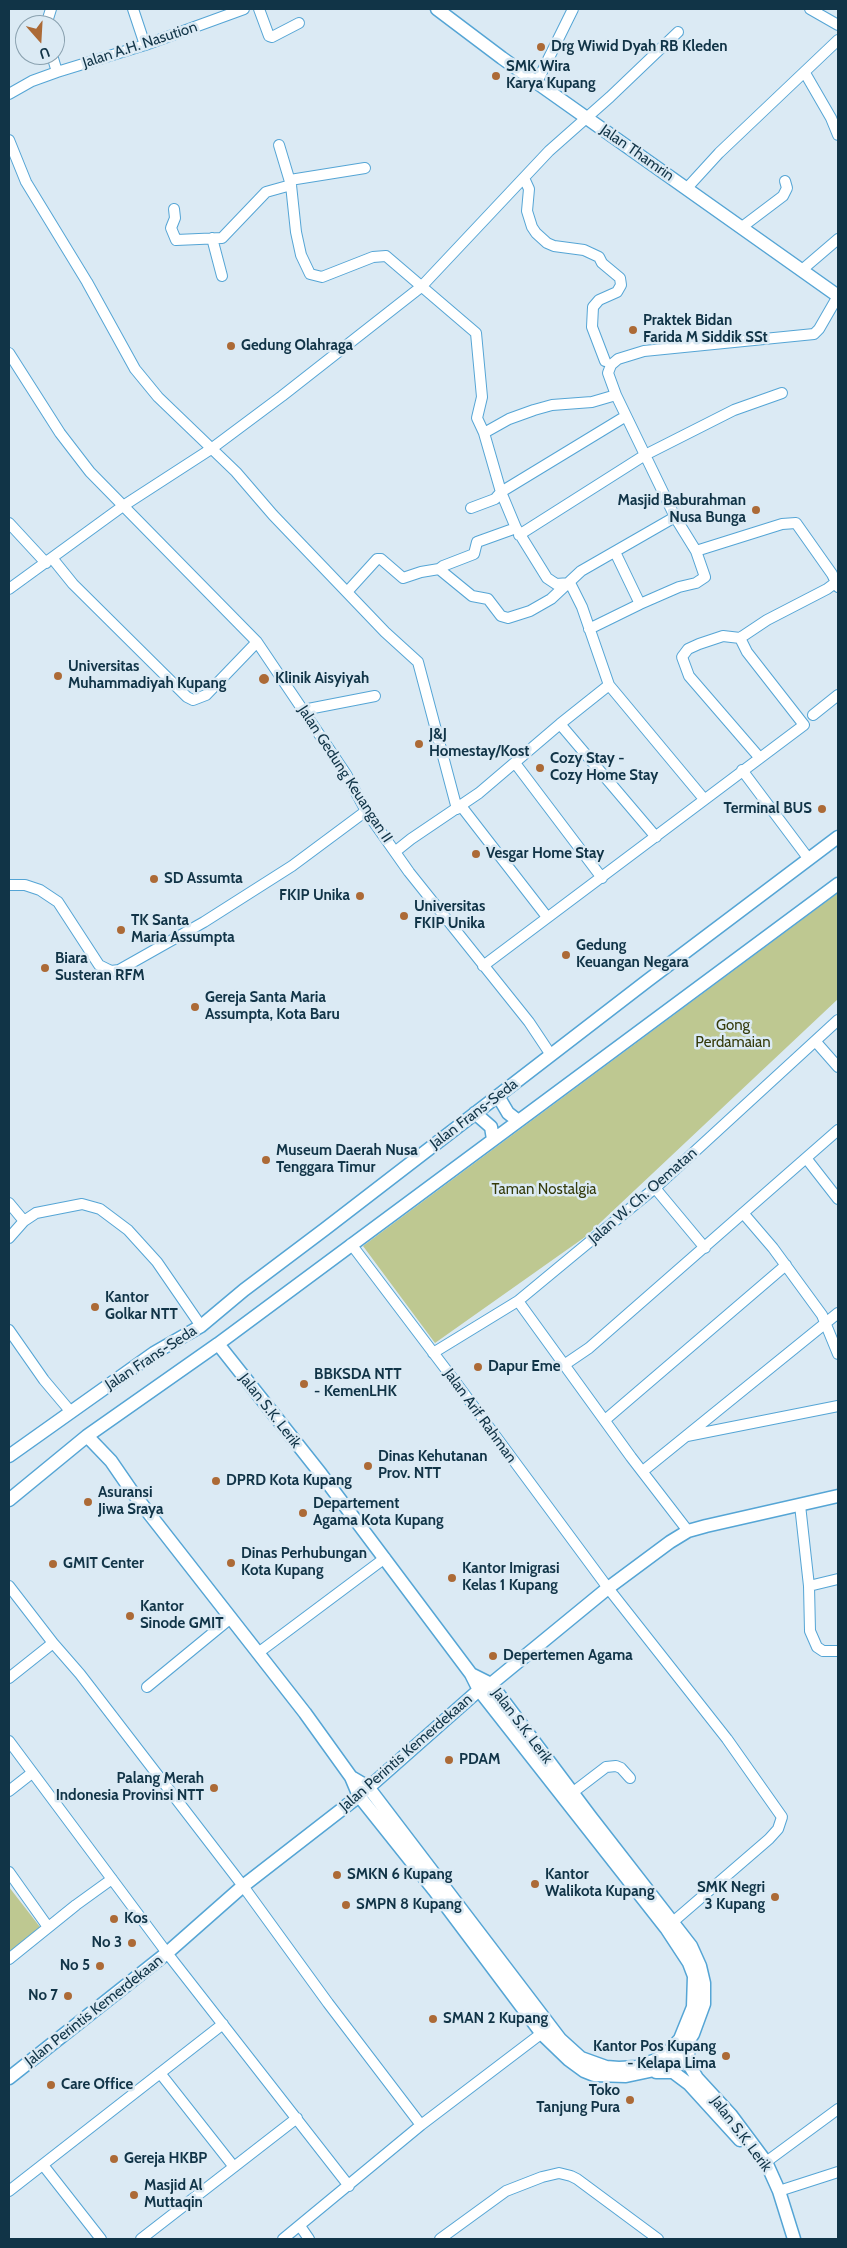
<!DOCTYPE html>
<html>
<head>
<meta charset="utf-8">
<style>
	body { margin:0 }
	#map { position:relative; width:847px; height:2248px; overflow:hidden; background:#dbeaf4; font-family:Cabin,sans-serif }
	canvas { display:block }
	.frame { position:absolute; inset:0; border:10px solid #113447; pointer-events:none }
	.north { position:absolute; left:15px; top:15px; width:50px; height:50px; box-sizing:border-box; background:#dbeaf4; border:1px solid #8aa1af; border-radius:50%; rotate:161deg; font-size:14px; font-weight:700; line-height:20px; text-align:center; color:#113447 }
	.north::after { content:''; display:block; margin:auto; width:18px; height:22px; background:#ac6a36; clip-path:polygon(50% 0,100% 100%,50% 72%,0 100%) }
</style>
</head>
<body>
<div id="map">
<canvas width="847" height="2248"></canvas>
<div class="frame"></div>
<div class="north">U</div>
</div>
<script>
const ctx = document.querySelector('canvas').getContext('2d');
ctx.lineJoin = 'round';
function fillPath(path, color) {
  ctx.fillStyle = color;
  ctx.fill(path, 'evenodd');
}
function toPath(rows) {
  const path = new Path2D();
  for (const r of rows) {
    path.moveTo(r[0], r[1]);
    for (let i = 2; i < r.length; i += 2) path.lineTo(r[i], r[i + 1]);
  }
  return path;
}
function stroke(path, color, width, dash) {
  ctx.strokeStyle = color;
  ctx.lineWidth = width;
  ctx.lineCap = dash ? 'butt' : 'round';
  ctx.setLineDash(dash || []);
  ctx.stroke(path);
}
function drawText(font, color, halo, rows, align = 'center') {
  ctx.font = font + ' Cabin,sans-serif';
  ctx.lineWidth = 5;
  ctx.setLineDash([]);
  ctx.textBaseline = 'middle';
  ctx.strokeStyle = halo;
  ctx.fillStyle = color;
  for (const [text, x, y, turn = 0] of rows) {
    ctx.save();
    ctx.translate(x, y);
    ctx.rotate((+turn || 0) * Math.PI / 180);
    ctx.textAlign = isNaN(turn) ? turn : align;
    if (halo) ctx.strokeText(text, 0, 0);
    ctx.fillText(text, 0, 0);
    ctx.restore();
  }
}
const green = toPath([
	[838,893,838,999,585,1237,435,1343,363,1246],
	[9,1887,40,1927,9,1952]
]);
const minor = toPath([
	[133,9,145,45],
	[259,9,269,36,272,37,299,23],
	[810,9,838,25],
	[46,25,51,9],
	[52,55,57,72],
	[805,73,831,118,838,135],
	[537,82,573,9],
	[9,94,32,81,57,72,145,45,244,9],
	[9,140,26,182,87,282,135,369,158,397,236,472,273,515,385,632,418,662,457,809],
	[279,145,291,185,296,232,301,255,310,274,322,277,373,257,386,256,476,333,482,397,477,418,484,433,501,492,516,528,547,578,556,584,570,583],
	[524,178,529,189,527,211,532,227,536,233,547,243,554,246,584,250,599,257,602,263,620,278,621,285,617,292,599,300,593,307,592,327,605,361],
	[290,180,365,168],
	[687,188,719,153,838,40],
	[174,209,175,218,171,228,176,240,222,238,266,192,291,185],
	[742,227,783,196,787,188,785,181],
	[212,238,222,276],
	[803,269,838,239],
	[9,353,60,433,90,472,257,642,346,774,366,811,409,872,529,1022,551,1055],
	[484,433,509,419,534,410,552,405,592,402,616,395],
	[471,508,495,499,501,492,626,416],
	[9,523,46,563],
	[519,535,645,455,734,410,782,393],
	[696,551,782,524,796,523,832,574,838,587],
	[615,552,640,604],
	[52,558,73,584,187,697,193,700,206,695,257,642],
	[439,569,472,596,488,599,501,616,508,618,530,611,551,599,581,571,675,517],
	[570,583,582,607,609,685,704,799],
	[9,589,123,506,211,449,282,396,421,287,549,151,610,97,678,32],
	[347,592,377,559,381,559,403,578,421,572,439,569,443,566,474,554,477,542,516,528],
	[589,629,640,604,679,587,696,583,705,577,696,551,675,517,616,395,608,373,611,365,618,359,644,351,814,334,819,329,838,296],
	[740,638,723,636,699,644,688,649,682,657,689,676,759,757],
	[740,638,767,620,827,589,835,583],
	[303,710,375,696],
	[813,715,838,695],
	[560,724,656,837],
	[515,763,602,878],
	[742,770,808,858],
	[461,806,547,917],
	[396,851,411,839,479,793,560,724,609,685],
	[9,885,25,885,40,890,58,902,99,965,111,971,119,970,204,922,292,866,366,811],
	[483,966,804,725,747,652,740,638],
	[816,1042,838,1067],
	[806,1158,838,1199],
	[655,1188,705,1248],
	[9,1203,24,1221],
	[743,1213,773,1248,822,1315,838,1354],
	[9,1238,24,1221,36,1213,82,1204,100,1209,128,1230,157,1262,201,1326],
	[351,1244,463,1392,608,1588,727,1739,782,1817,778,1829,769,1839,667,1927],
	[518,1301,631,1457,688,1531],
	[9,1330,44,1380,71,1412],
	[433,1353,518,1301,576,1253,655,1188,838,1020],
	[564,1365,589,1348,838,1130],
	[605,1420,786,1265],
	[687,1436,838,1406],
	[643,1471,838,1313],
	[800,1505,809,1586,810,1631,817,1647,823,1651,838,1651],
	[9,1586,53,1643],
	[809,1586,838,1579],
	[258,1653,385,1558],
	[9,1678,53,1643,80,1674,243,1886,328,2003,421,2125],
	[147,1687,231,1618],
	[9,1741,167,1953,349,2186],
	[9,1791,32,1773],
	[572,1793,606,1767,616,1766,621,1768,630,1778],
	[9,1872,48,1927],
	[9,1959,76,1905,112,1879],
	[160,2073,234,2167],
	[766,2162,838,2109],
	[43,2165,101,2239],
	[9,2191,223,2024],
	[779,2191,838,2172],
	[300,2226,309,2239],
	[141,2239,297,2118],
	[283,2239,421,2125,546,2030],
	[440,2239,506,2191,542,2177,559,2173,571,2176,577,2179,658,2239]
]);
const major = toPath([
	[437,9,502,58,838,296],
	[498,1096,508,1113,517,1120],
	[475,1113,491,1127,493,1139],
	[218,1344,321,1474,471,1674,491,1684,590,1816,691,1946,700,1966,704,1983,704,2004,693,2034,679,2055,668,2065,659,2069,626,2076,594,2075,584,2071,569,2060,542,2034,434,1890,359,1796,351,1777],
	[87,1436,111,1461,133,1493,305,1713,351,1777,368,1787,560,2039,581,2058,606,2067,619,2068,637,2067,656,2060,666,2054,680,2039,693,2007,694,1976,689,1963,666,1928,479,1690,471,1674],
	[9,1456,154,1353,201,1326,244,1290,325,1229,647,981,838,837],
	[9,1500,87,1436,218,1344,838,884],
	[690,2042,687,2061,697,2078,731,2115,766,2162,779,2191,794,2239],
	[656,2072,673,2072,689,2084,740,2140],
	[9,2078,167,1953,243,1886,359,1796,479,1690,491,1684,608,1588,670,1542,688,1531,706,1526,838,1496]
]);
const markers = [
	[541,47,5,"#ac6a36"],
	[496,76,5,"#ac6a36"],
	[633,330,5,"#ac6a36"],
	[231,346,5,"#ac6a36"],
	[756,510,5,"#ac6a36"],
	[58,676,5,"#ac6a36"],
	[264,679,6,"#ac6a36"],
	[419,744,5,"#ac6a36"],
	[540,768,5,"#ac6a36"],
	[822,809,5,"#ac6a36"],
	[476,854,5,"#ac6a36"],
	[154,879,5,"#ac6a36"],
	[360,896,5,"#ac6a36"],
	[404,916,5,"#ac6a36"],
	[121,930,5,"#ac6a36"],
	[566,955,5,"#ac6a36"],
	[45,968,5,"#ac6a36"],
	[195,1007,5,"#ac6a36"],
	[266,1160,5,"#ac6a36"],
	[95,1307,5,"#ac6a36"],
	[478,1367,5,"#ac6a36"],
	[304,1384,5,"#ac6a36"],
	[368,1466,5,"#ac6a36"],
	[216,1481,5,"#ac6a36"],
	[88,1502,5,"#ac6a36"],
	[303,1513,5,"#ac6a36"],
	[231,1563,5,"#ac6a36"],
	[53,1564,5,"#ac6a36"],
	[452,1578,5,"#ac6a36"],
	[130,1616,5,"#ac6a36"],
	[493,1656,5,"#ac6a36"],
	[449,1760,5,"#ac6a36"],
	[214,1788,5,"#ac6a36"],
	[337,1875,5,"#ac6a36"],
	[535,1884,5,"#ac6a36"],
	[775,1897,5,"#ac6a36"],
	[346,1905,5,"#ac6a36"],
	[114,1919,5,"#ac6a36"],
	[132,1943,5,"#ac6a36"],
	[100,1966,5,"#ac6a36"],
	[68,1996,5,"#ac6a36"],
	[433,2019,5,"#ac6a36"],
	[726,2056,5,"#ac6a36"],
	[51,2085,5,"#ac6a36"],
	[630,2100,5,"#ac6a36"],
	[114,2159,5,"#ac6a36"],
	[134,2195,5,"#ac6a36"]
];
const streetNames = [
	["Jalan A.H. Nasution",140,45,-18],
	["Jalan Thamrin",637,153,35],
	["Jalan Gedung Keuangan II",345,774,57],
	["Jalan Frans-Seda",474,1114,-37],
	["Jalan W. Ch. Oematan",643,1196,-41],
	["Jalan Frans-Seda",151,1358,-33],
	["Jalan S.K. Lerik",270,1411,52],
	["Jalan Arif Rahman",480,1416,54],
	["Jalan S.K. Lerik",522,1726,53],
	["Jalan Perintis Kemerdekaan",406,1753,-41],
	["Jalan Perintis Kemerdekaan",94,2011,-38],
	["Jalan S.K. Lerik",741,2134,53]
];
const poiNames = [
	["Drg Wiwid Dyah RB Kleden",551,47],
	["SMK Wira",506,67],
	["Karya Kupang",506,84],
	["Praktek Bidan",643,321],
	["Farida M Siddik SSt",643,338],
	["Gedung Olahraga",241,346],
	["Masjid Baburahman",746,501,"right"],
	["Nusa Bunga",746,518,"right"],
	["Universitas",68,667],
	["Muhammadiyah Kupang",68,684],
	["Klinik Aisyiyah",275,679],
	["J&J",429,735],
	["Homestay/Kost",429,752],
	["Cozy Stay -",550,759],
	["Cozy Home Stay",550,776],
	["Terminal BUS",812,809,"right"],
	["Vesgar Home Stay",486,854],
	["SD Assumta",164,879],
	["FKIP Unika",350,896,"right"],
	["Universitas",414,907],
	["FKIP Unika",414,924],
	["TK Santa",131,921],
	["Maria Assumpta",131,938],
	["Gedung",576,946],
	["Keuangan Negara",576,963],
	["Biara",55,959],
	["Susteran RFM",55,976],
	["Gereja Santa Maria",205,998],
	["Assumpta, Kota Baru",205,1015],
	["Museum Daerah Nusa",276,1151],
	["Tenggara Timur",276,1168],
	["Kantor",105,1298],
	["Golkar NTT",105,1315],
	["Dapur Eme",488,1367],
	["BBKSDA NTT",314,1375],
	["- KemenLHK",314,1392],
	["Dinas Kehutanan",378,1457],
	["Prov. NTT",378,1474],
	["DPRD Kota Kupang",226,1481],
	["Asuransi",98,1493],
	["Jiwa Sraya",98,1510],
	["Departement",313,1504],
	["Agama Kota Kupang",313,1521],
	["Dinas Perhubungan",241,1554],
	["Kota Kupang",241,1571],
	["GMIT Center",63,1564],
	["Kantor Imigrasi",462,1569],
	["Kelas 1 Kupang",462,1586],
	["Kantor",140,1607],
	["Sinode GMIT",140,1624],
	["Depertemen Agama",503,1656],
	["PDAM",459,1760],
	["Palang Merah",204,1779,"right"],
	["Indonesia Provinsi NTT",204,1796,"right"],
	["SMKN 6 Kupang",347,1875],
	["Kantor",545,1875],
	["Walikota Kupang",545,1892],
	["SMK Negri",765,1888,"right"],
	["3 Kupang",765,1905,"right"],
	["SMPN 8 Kupang",356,1905],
	["Kos",124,1919],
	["No 3",122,1943,"right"],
	["No 5",90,1966,"right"],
	["No 7",58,1996,"right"],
	["SMAN 2 Kupang",443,2019],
	["Kantor Pos Kupang",716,2047,"right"],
	["- Kelapa Lima",716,2064,"right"],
	["Care Office",61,2085],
	["Toko",620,2091,"right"],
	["Tanjung Pura",620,2108,"right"],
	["Gereja HKBP",124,2159],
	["Masjid Al",144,2186],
	["Muttaqin",144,2203]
];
const parkNames = [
	["Gong",733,1026],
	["Perdamaian",733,1043],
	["Taman Nostalgia",544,1190]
];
fillPath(green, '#bec891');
stroke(minor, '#55a5d5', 12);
stroke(major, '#55a5d5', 15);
stroke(minor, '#fff', 10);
stroke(major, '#fff', 12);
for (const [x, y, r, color] of markers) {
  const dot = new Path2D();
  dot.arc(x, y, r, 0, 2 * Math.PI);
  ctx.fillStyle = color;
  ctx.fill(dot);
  stroke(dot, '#dbeaf4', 2);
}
drawText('15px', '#113447', '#dbeaf4', streetNames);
drawText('bold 15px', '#113447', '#dbeaf4', poiNames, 'left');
drawText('15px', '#353b0b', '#dbeaf4', parkNames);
</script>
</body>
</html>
